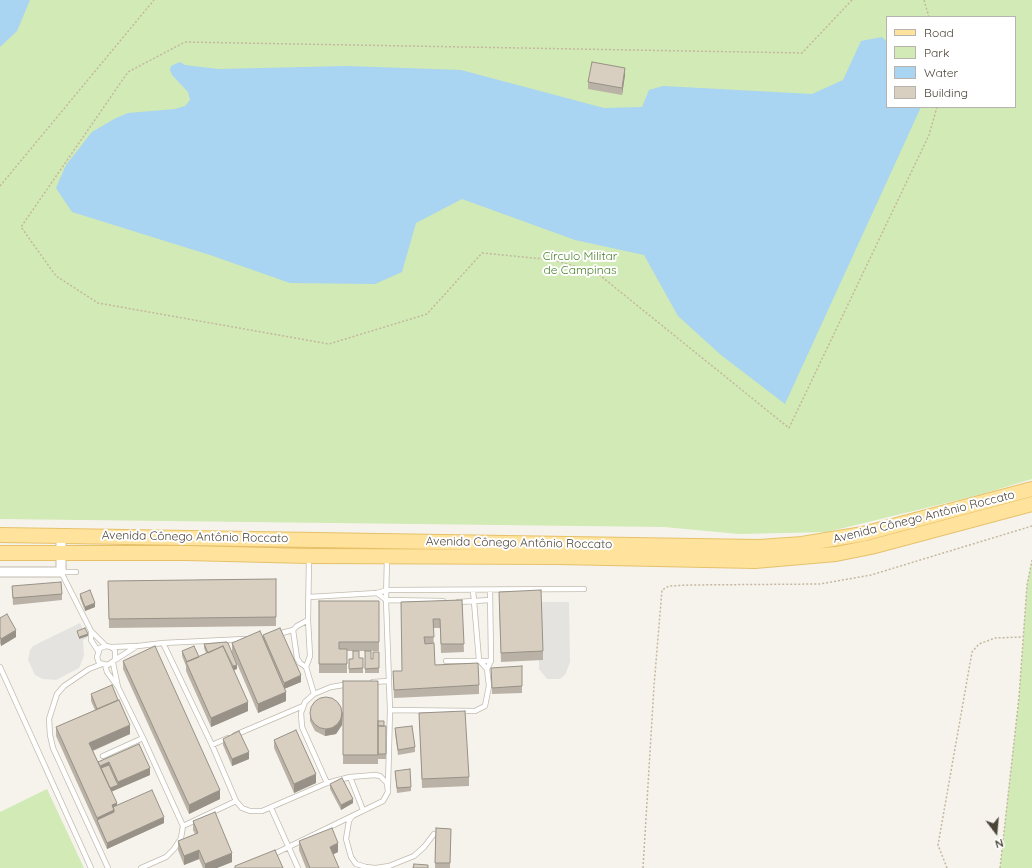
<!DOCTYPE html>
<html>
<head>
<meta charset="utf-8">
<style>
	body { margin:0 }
	#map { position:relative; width:1032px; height:868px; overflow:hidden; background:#f6f3ec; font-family:Quicksand,sans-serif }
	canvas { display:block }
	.legend { position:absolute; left:886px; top:16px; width:130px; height:92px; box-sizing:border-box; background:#fff; border:1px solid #b7b4b0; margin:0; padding:5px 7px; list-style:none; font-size:12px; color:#4b4439 }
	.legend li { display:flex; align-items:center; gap:8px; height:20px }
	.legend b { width:20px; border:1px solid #b7b4b0 }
	.north { position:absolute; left:976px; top:812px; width:40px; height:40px; -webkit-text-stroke:3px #fff; paint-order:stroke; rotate:164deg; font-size:11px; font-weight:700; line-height:16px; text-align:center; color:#4b4439 }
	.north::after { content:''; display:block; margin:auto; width:14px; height:18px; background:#4b4439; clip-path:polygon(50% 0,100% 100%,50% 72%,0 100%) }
</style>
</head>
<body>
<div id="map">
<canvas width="1032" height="868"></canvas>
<ul class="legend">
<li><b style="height:5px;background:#ffe39c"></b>Road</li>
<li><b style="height:11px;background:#d2eab5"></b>Park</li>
<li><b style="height:11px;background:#a9d4f2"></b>Water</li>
<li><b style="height:11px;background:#d8cfc1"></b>Building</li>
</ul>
<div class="north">N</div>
</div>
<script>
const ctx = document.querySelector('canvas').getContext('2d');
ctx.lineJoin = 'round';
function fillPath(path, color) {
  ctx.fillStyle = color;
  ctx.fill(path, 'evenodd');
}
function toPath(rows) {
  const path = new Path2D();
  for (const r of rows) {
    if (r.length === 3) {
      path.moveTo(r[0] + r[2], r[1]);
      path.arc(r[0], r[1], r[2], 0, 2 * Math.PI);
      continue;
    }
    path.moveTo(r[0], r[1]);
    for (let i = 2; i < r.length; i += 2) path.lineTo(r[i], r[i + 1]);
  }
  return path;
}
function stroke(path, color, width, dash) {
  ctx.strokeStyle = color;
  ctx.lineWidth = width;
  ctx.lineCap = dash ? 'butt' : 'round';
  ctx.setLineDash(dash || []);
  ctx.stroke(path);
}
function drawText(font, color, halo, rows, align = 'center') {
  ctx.font = font + ' Quicksand,sans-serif';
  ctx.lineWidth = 4;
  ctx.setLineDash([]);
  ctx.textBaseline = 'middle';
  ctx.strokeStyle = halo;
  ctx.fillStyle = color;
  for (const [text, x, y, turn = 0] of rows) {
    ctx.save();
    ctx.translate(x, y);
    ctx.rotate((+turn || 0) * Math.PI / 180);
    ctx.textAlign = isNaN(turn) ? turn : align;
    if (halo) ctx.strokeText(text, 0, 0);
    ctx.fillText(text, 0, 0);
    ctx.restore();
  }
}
const green = toPath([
	[0,0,1032,0,1032,479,979,495,827,532,739,534,664,527,0,519],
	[887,17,1015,17,1015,107,887,107],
	[1032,560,1032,868,1000,868,1019,697,1027,585],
	[47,789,84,868,0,868,0,812]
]);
const parking = toPath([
	[538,602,569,602,570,662,565,675,560,679,547,679,539,669],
	[80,623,87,638,83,640,84,656,79,668,56,680,43,679,35,675,28,660,30,650,33,646]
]);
const water = toPath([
	[0,0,30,0,17,31,0,47],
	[882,37,887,42,887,107,921,107,785,404,721,355,678,316,644,255,575,240,462,199,416,223,402,272,375,284,290,283,210,255,72,212,56,188,66,165,92,132,114,119,128,113,175,109,185,106,190,100,188,92,172,75,170,70,171,66,180,62,185,65,218,69,347,66,461,70,604,108,642,107,649,90,663,86,812,94,843,80,861,41]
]);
const path = toPath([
	[852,0,802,53,185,42,128,72,21,227,56,276,98,303,329,344,427,314,482,253,554,260,597,273,789,428,929,135,937,107],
	[924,0,929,17],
	[0,186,154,0],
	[643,868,654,686,662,590,669,586,689,585,820,584,871,575,1032,526],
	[947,868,938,845,972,652,979,644,995,638,1023,637],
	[1000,868,1019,697,1027,585,1032,560]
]);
const service = toPath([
	[387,557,386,600,390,710,388,786],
	[309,558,308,620,310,656,306,667,314,694],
	[76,572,61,572,91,631,106,646,111,647,115,650,115,660,108,665,99,663,97,657,100,648,106,646],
	[473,590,479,660,487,669],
	[377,593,386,600,443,601],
	[309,597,377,593,387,590,584,589],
	[458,602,490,600],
	[91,631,91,640,98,651],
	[278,634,293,630],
	[163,643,245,639],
	[115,660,137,646],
	[446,661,491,661],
	[113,663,118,687],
	[102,664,89,669,64,686,57,694,49,719,50,735,53,748,108,868],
	[105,665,107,672,118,687,143,738,183,826,236,801,212,745,163,643,138,646,111,647],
	[0,667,91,868],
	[306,667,300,663,297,658,293,630,297,626,308,620],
	[373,682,388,681],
	[390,710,475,711,485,706,489,686,487,669,491,661,490,590],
	[235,735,303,706],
	[212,745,228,738],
	[103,756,143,738],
	[350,777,363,810],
	[327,783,302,727,301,713,305,702,314,694,331,687,350,684],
	[236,801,242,808,250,811,262,811,327,783,350,777,375,775,380,776,387,783,388,792,383,801,272,855],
	[271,808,298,868],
	[352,816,349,821,346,839,351,857,356,864,366,867,375,868],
	[141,868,166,857,174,849,181,838,183,826],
	[376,868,389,866,414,856,424,847,434,834]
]);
const minor = toPath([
	[0,572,61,572,61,535]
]);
const primary = toPath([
	[0,535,759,547,802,544,863,534,1032,489],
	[0,553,186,553,309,556,558,557,755,561,836,554,871,547,1032,504]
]);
const wall = toPath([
	[625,75,622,95,588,89,588,82],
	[276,579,276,626,109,628,108,581],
	[12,586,62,594,62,600,13,605],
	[80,594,95,607,85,611,80,598],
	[462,600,464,652,441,653,440,628,433,628,435,665,479,685,479,694,394,698,393,671,402,671,401,602],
	[319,601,379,601,379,651,347,651,347,673,319,673],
	[499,601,543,651,543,660,501,662],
	[0,618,16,637,1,646,0,643],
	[263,635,301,682,284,689,286,701,258,713,232,652,232,643,263,640],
	[204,644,237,669,234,670,248,711,211,727,186,671,186,666,182,656,182,651,199,657,206,653,204,648],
	[365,651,371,659,373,659,379,652,379,673,365,673],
	[363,658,363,673,349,673,349,659],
	[123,661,220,799,189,814,123,669],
	[491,668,522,686,522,693,492,694],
	[343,681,378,721,384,726,386,726,386,759,378,759,378,745,378,764,343,764],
	[91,694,130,734,93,751,98,762,139,744,150,775,111,792,117,805,164,823,107,849,56,736,56,727,95,710,91,701],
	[419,713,469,777,469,786,422,788],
	[310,715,342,725,336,734,325,736,315,731,310,721],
	[395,728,415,747,415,752,398,755,395,733],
	[223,739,249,759,232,766,223,745],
	[274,740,316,783,294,793,274,748],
	[395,771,411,787,411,791,397,793],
	[330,784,353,803,341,810,330,789],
	[193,821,232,862,217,868,203,868,199,859,184,865,178,850,178,841,195,834,193,830],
	[436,828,451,829,450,868,435,868],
	[299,841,338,852,333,854,339,868,306,868,299,850]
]);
const shadedWall = toPath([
	[625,68,625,75,622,95,622,88],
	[95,603,95,607,85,611,85,607],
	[16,630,16,637,1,646,1,639],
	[88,634,88,636,79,639,79,637],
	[237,665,237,669,231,671,231,667],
	[301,675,301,682,284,689,284,683],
	[286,692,286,701,258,713,258,704],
	[248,702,248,711,211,727,211,718],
	[343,712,342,725,336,734,325,736,325,730],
	[130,725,130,734,89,752,89,743],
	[249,752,249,759,232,766,232,759],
	[109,762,109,769,101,773,99,767],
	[150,768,150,775,108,793,108,789,118,785,118,782],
	[316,774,316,783,294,793,294,784],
	[220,790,220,799,189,814,189,805],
	[353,799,353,803,341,810,341,805],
	[117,803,117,812,97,820,97,826,97,818,112,805],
	[164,817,164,823,107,849,107,843],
	[338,843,338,852,330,856,330,847],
	[199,850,199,859,184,865,184,856],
	[232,853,232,862,217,868,205,868,205,864]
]);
const building = toPath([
	[592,62,625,68,622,88,588,82,592,62],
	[276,579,276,617,109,619,108,581,276,579],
	[61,582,62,594,13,598,12,586,61,582],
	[90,590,95,603,85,607,80,594,90,590],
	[541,590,543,651,501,653,499,592,541,590],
	[462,600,464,644,441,644,440,619,433,619,434,637,424,637,425,644,434,643,435,665,478,663,479,685,394,690,393,671,402,671,401,602,462,600],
	[319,601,379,601,379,642,339,642,339,649,347,649,347,664,319,664,319,601],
	[7,614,16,630,1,639,0,637,0,618,7,614],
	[85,628,88,634,79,637,77,631,85,628],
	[280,628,301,675,284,683,263,635,280,628],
	[260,631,286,692,258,704,232,643,260,631],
	[226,642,228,643,237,665,233,666,223,646,208,653,204,644,226,642],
	[155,646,220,790,189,805,123,661,155,646],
	[194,646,199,657,187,662,182,651,194,646],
	[223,646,248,702,211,718,186,662,223,646],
	[353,651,359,651,359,658,363,658,363,668,349,669,349,659,353,659,353,651],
	[365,651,371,651,371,659,373,659,373,652,379,652,379,668,365,669,365,651],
	[522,666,522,686,492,688,491,668,522,666],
	[343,681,378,681,378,755,343,755,343,681],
	[112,685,118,700,97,709,91,694,112,685],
	[326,713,16],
	[119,700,130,725,89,743,117,803,112,805,114,810,97,818,56,727,119,700],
	[465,711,469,777,422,779,419,713,465,711],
	[378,721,384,721,384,726,378,726,378,721],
	[378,726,386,726,386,754,378,754,378,726],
	[412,726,415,747,398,750,395,728,412,726],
	[296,730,316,774,294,784,274,740,296,730],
	[239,731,249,752,232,759,223,739,239,731],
	[139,744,150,768,118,782,109,762,100,766,98,762,139,744],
	[109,765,118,785,110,788,101,768,109,765],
	[410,769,411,787,397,788,395,771,410,769],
	[342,778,353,799,341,805,330,784,342,778],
	[152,790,164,817,107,843,97,820,114,812,114,810,113,807,152,790],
	[215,812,232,853,205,864,199,850,184,856,178,841,198,833,193,821,215,812],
	[332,828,338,843,330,847,339,868,310,868,299,841,332,828],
	[436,828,451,829,450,863,435,863,436,828],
	[275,850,283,868,235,868,235,866,275,850],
	[414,864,428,865,428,868,413,868,414,864]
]);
const parkNames = [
	["Círculo Militar",580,256],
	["de Campinas",580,270]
];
const streetNames = [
	["Avenida Cônego Antônio Roccato",924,517,-14],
	["Avenida Cônego Antônio Roccato",195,537,1],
	["Avenida Cônego Antônio Roccato",519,543,1]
];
fillPath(green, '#d2eab5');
fillPath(parking, '#e5e3e0');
fillPath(water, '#a9d4f2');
stroke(service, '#c2bbae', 6);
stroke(minor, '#c2bbae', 11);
stroke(primary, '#e6c16a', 16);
stroke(path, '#c4b79f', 1.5, [2, 2]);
stroke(service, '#fff', 4.5);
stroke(minor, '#fff', 9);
stroke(primary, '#ffe39c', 14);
fillPath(wall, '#bab2a6');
fillPath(shadedWall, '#979187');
fillPath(building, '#d8cfc1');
stroke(building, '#979187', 1);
drawText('12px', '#4a7f2a', '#fff', parkNames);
drawText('12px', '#4b4439', '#fff', streetNames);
</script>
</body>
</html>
